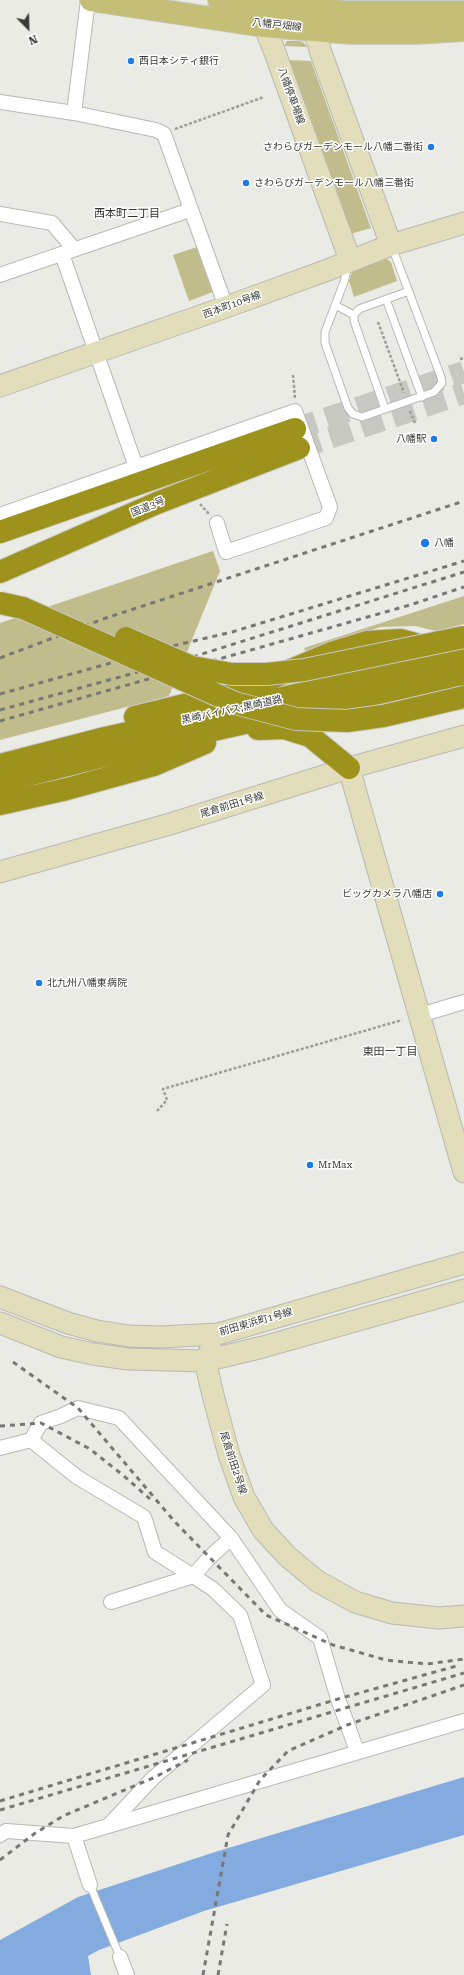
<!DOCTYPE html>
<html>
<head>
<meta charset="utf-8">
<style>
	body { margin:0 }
	#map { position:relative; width:464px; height:1975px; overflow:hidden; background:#ebebe5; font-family:"Roboto Serif",serif }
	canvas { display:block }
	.north { position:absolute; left:8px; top:8px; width:40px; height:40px; -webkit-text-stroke:3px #fffffe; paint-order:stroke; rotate:157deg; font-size:11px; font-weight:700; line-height:16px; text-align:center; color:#3a3a38 }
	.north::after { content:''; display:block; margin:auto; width:14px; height:18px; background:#3a3a38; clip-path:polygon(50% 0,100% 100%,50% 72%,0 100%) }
</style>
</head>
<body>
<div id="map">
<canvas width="464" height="1975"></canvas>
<div class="north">N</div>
</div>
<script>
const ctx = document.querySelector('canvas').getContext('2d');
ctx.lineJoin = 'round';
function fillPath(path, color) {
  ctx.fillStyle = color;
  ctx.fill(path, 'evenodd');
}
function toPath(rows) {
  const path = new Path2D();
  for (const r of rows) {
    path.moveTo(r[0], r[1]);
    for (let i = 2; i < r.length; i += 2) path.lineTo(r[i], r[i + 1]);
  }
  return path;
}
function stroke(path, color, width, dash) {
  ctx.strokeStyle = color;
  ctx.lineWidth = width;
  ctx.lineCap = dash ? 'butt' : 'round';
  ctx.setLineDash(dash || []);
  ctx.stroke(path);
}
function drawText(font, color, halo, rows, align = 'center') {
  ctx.font = font + ' "Roboto Serif","Noto Sans JP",serif';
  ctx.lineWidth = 3;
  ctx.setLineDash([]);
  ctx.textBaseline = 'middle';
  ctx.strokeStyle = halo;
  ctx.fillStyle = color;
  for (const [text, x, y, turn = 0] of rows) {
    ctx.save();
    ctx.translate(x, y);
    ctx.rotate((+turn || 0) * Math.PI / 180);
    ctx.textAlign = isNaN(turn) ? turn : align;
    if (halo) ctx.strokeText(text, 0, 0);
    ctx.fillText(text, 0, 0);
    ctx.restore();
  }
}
const green = toPath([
	[287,41,300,41,304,43,307,47,284,46],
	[288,60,311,61,371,228,350,234],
	[197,247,213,292,189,301,173,255],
	[382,256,391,262,397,281,354,297,349,281,354,266],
	[213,551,220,571,169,696,0,740,0,623],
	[464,596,464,624,436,631,415,626,380,627,307,655,304,648]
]);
const water = toPath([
	[464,1777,464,1835,204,1911,99,1950,88,1956,91,1975,0,1975,0,1940,78,1897,215,1852]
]);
const highwayTunnel = toPath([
	[295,429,464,372],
	[299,448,464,393]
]);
const path = toPath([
	[175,129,264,97],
	[378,322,404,393],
	[460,359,464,358],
	[293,375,295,399],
	[410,411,415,423],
	[200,504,209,514],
	[157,1111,167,1100,163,1089,402,1020]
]);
const lane = toPath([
	[348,265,344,282,325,332,325,343,348,408,353,414,362,417,434,392,442,383,441,377,392,247],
	[386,299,422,397],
	[335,305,354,315],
	[385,409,354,321,354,315,359,309,409,291],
	[90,1885,120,1957]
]);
const street = toPath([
	[0,102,74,113,156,130,164,134,226,307],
	[74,113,88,0],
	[0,214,52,223,74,249],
	[62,254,136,467],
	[0,275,190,210],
	[0,515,295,411,330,507,326,518,226,552,217,523],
	[420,1015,464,1002],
	[31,1440,77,1477,144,1517,155,1552,193,1576,210,1557,231,1538],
	[0,1448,31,1440,41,1423,61,1416,78,1408,119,1418,231,1538,280,1610,320,1638,338,1699,357,1751],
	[109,1825,153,1778,263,1685,240,1615,213,1589,193,1576,111,1602],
	[0,1835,6,1831,74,1836,464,1721],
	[74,1836,90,1885],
	[120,1957,127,1975]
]);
const secondary = toPath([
	[258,11,274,50,350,260],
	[309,14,321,53,391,245],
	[0,386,226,307,325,271,391,245,464,223],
	[349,768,464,1172],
	[0,872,170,824,349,768,464,736],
	[0,1297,68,1323,97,1331,129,1336,160,1337,218,1334,464,1263],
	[0,1323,61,1347,93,1354,128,1359,205,1361,263,1347,464,1290],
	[211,1349,205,1361,213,1395,229,1455,244,1497,263,1530,287,1556,317,1581,355,1602,392,1613,439,1618,464,1616]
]);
const primary = toPath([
	[91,0,264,26,352,33,416,33,464,30],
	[219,0,345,12,464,12]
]);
const highway = toPath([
	[0,532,295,429],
	[0,572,157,503,299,448],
	[135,717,213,698,258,684,331,653,367,642,401,640,423,646],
	[258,729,284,728,310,736,349,768],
	[0,765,101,739,464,657],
	[0,782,151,744,464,674],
	[0,804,67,789,154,765,205,743]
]);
const rail = toPath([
	[0,658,103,619,464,501],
	[0,694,168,647,232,632,464,561],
	[0,710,189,658,464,572],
	[0,721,410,605,464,587],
	[13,1362,78,1408,175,1522,266,1615,333,1645,386,1660,427,1664,464,1659],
	[0,1426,41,1423,90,1449,124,1476,150,1499],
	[0,1801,338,1699,460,1665],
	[0,1810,464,1673],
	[0,1860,34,1834,63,1816,153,1778,188,1760],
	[203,1975,228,1835,260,1780,288,1751,347,1725,464,1685],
	[218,1975,227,1924]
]);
const highwayBridge = toPath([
	[0,603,23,608,235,703,296,719,347,721,383,716,464,697],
	[126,638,192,667,232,674,267,674,304,670,464,637]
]);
const markers = [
	[131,61,4,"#1e7be5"],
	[431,147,4,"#1e7be5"],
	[246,183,4,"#1e7be5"],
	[434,439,4,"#1e7be5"],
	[425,543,5,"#1e7be5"],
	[440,894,4,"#1e7be5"],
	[39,983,4,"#1e7be5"],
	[310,1165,4,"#1e7be5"]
];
const streetNames = [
	["八幡戸畑線",277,25,6],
	["八幡停車場線",291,96,70],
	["西本町10号線",232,305,-20],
	["国道3号",148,507,-22],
	["黒崎バイパス;黒崎道路",232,710,-12],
	["尾倉前田1号線",232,805,-17],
	["前田東浜町1号線",256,1322,-16],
	["尾倉前田2号線",233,1463,72]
];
const poiNames = [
	["西日本シティ銀行",139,61],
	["さわらびガーデンモール八幡二番街",423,147,"right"],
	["さわらびガーデンモール八幡三番街",254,183],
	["八幡駅",426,439,"right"],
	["八幡",434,543],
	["ビッグカメラ八幡店",432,894,"right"],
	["北九州八幡東病院",47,983],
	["MrMax",318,1165]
];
const neighbourhoodNames = [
	["西本町二丁目",127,214],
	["東田一丁目",390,1052]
];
fillPath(green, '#c0bc8c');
fillPath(water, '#84abdf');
stroke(highwayTunnel, '#c8c8c2', 22, [22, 11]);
stroke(lane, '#b9b8b3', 9);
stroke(street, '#b9b8b3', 16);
stroke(secondary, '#b9b8b3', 23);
stroke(primary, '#c8c8c7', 24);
stroke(highway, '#c8c8c7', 24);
stroke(path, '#9c9c98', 2.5, [3, 2]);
stroke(lane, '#fff', 7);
stroke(street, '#fff', 14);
stroke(secondary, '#e2debb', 21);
stroke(primary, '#c4be76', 22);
stroke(highway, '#9d921b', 22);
stroke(rail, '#777774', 3, [5, 5]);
stroke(highwayBridge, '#c8c8c7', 24, []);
stroke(highwayBridge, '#9d921b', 22);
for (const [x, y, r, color] of markers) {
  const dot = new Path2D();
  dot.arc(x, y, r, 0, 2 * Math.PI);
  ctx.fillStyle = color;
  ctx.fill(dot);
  stroke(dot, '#fffffe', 1.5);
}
drawText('10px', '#3a3a38', '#fffffe', streetNames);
drawText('10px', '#3a3a38', '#fffffe', poiNames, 'left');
drawText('11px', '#353430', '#fffffe', neighbourhoodNames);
</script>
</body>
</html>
